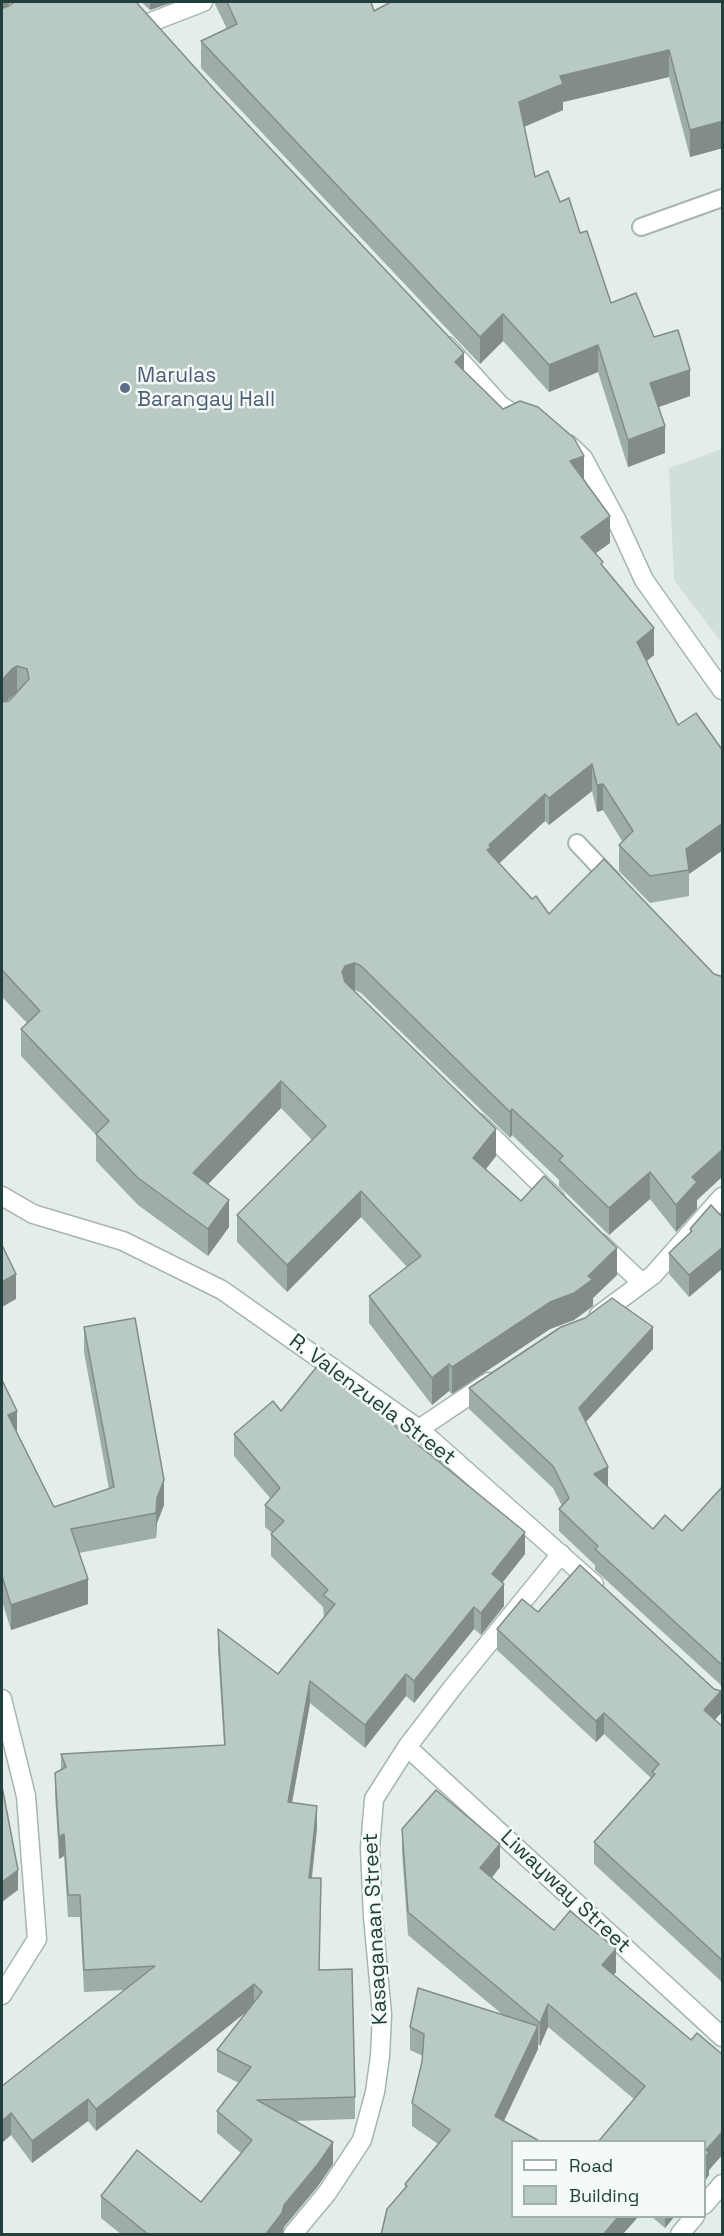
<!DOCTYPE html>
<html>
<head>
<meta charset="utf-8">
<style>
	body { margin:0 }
	#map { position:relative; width:724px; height:2236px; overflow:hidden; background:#e3eeea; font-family:"Space Grotesk",sans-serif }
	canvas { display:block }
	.frame { position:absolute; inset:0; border:3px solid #22403b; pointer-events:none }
	.legend { position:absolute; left:511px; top:2140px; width:195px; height:78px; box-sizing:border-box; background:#f4faf8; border:2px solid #a0b0ac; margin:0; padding:8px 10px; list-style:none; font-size:18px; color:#22403b }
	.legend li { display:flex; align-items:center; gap:12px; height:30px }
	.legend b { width:30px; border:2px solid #a0b0ac }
</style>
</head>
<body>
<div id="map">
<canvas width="724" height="2236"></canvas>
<div class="frame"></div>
<ul class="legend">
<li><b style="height:8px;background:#fff"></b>Road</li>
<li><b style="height:16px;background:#b9c9c4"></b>Building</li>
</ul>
</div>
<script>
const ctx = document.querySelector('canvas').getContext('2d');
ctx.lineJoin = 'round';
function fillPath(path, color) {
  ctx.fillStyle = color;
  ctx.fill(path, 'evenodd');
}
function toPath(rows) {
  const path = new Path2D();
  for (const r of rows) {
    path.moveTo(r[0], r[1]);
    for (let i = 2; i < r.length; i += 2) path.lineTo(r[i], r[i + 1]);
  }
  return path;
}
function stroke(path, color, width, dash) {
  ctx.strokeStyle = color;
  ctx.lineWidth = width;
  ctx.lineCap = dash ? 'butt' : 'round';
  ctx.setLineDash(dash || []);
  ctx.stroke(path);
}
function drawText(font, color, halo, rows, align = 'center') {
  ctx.font = font + ' "Space Grotesk",sans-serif';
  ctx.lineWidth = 5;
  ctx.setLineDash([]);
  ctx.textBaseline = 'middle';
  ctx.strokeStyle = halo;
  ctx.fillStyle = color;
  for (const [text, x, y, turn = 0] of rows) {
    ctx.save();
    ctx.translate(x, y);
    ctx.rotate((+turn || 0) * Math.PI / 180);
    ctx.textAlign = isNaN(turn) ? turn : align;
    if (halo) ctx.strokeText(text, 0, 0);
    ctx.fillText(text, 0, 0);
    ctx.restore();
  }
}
const built = toPath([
	[722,449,722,643,674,580,669,468]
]);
const service = toPath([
	[641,227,722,198],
	[577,843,613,881]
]);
const minor = toPath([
	[146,24,203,2],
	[447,346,500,405,514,414,528,418],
	[568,444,583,458,616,519,644,580,722,690],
	[478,1123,555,1198],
	[600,1243,642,1283],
	[599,1315,653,1275,722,1197],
	[419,1429,489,1382],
	[2,1699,26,1796,37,1939,2,1995],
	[407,1747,722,2037],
	[704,2205,722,2184],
	[293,2234,327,2193,362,2140,375,2092,380,2056,382,2014,373,1917,370,1848,374,1799,407,1747,453,1687,561,1554],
	[680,2234,695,2216]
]);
const tertiary = toPath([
	[2,1196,33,1214,123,1241,222,1290,419,1429,594,1584]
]);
const wall = toPath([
	[2,2,5,8,464,372,503,409,584,480,610,543,595,553,654,655,647,661,678,725,723,751,723,850,689,874,689,896,650,903,619,871,619,845,622,841,603,810,597,812,592,791,549,825,545,821,499,863,532,899,549,914,714,974,720,976,723,976,723,1176,697,1200,697,1209,676,1232,650,1199,609,1235,559,1186,559,1180,512,1135,510,1138,361,993,355,990,354,990,496,1156,486,1169,521,1201,617,1275,593,1298,593,1306,574,1320,550,1329,452,1394,449,1391,432,1405,369,1323,369,1296,407,1267,361,1217,287,1292,237,1242,237,1215,312,1140,281,1108,208,1184,229,1227,208,1256,138,1205,96,1161,96,1135,21,1056,21,1029,27,1023,2,997],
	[16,693,9,701,6,701,12,696],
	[141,2,173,2,150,10],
	[214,2,371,2,374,11,723,2,723,148,690,157,669,77,563,102,563,110,524,127,535,177,560,202,580,233,611,303,654,337,690,396,659,407,665,453,628,467,598,372,549,392,503,341,480,364,201,68,201,41,227,29],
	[723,1218,723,1268,689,1297,669,1274,669,1253,690,1233,690,1229],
	[84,1327,164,1505,157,1523,156,1538,79,1553,88,1604,11,1630,2,1601,2,1380,17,1432,54,1507,109,1489,84,1352],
	[653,1349,586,1422,608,1487,653,1529,682,1531,723,1486,723,1687,595,1570,595,1565,559,1531,559,1509,562,1506,553,1488,469,1409,469,1388],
	[281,1411,525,1554,502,1582,504,1606,481,1635,474,1629,414,1703,406,1696,365,1748,310,1703,292,1803,317,1828,312,1878,321,1900,319,1970,355,2097,355,2119,295,2121,333,2164,318,2186,284,2227,282,2235,122,2235,101,2218,101,2196,201,2202,241,2153,217,2133,217,2111,239,2083,217,2072,217,2050,247,2011,96,2131,88,2121,32,2163,11,2135,2,2086,125,1990,84,1992,80,1917,68,1917,64,1856,59,1859,55,1795,55,1773,61,1770,61,1754,224,1745,218,1651,218,1629,278,1674,324,1618,323,1607,271,1556,271,1534,272,1533,265,1527,265,1505,271,1499,234,1456,234,1434],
	[538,1612,721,1713,715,1720,723,1727,723,1983,594,1864,594,1842,651,1778,604,1734,596,1742,497,1650,497,1629],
	[402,1829,500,1867,492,1878,554,1930,616,1972,613,1975,691,2040,723,2055,723,2154,709,2170,709,2175,705,2181,705,2142,634,2099,548,2027,540,2046,538,2044,538,2049,504,2121,513,2217,638,2217,622,2235,381,2235,405,2189,405,2184,438,2144,412,2126,412,2103,422,2062,423,2056,410,2050,410,2027,504,2016,408,1935,402,1852],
	[652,2217,674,2217,665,2228]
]);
const shadedWall = toPath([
	[2,2,12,2,2,11],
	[150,2,173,2,150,10],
	[669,50,669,77,563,102,563,110,519,129,519,102,560,76],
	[723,121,723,148,690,157,690,130],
	[503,314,503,341,480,364,480,337],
	[598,345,598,372,549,392,549,365],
	[464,353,464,380,455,362],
	[690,370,690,396,650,410,650,383],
	[665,426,665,453,628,467,628,440],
	[584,456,584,483,570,461],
	[610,516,610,543,581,564,581,537],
	[654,628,654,655,637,669,637,642],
	[17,666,17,693,12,696,2,707,2,680,12,669],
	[592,764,592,791,549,825,549,798],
	[603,784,603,810,597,812,597,785],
	[545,794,545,821,491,871,487,850,489,845],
	[723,823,723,850,689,874,686,849],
	[355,963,355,990,345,993,342,972,345,966],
	[281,1081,281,1108,193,1200,193,1173],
	[512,1109,512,1135,510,1138,510,1112],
	[496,1129,496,1156,473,1185,473,1158],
	[723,1149,723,1176,697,1200,697,1209,676,1232,676,1205,692,1177],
	[650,1172,650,1199,609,1235,609,1208],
	[361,1191,361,1217,287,1292,287,1265],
	[229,1200,229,1227,208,1256,208,1229],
	[723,1247,723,1268,689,1297,689,1275],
	[617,1248,617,1275,593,1298,593,1306,574,1320,550,1329,452,1394,452,1367,588,1276],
	[16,1274,16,1299,2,1307,2,1282],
	[653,1327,653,1349,579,1429,579,1408],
	[449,1364,449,1391,432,1405,432,1378],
	[17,1411,17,1436,8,1415],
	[608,1467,608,1489,594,1474],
	[164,1480,164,1505,157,1523,156,1538,156,1513,157,1498],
	[525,1532,525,1554,492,1596,492,1574],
	[88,1579,88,1604,11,1630,11,1605],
	[504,1584,504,1606,481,1635,481,1613],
	[474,1607,474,1629,414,1703,414,1681],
	[406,1674,406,1696,365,1748,365,1725],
	[310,1681,310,1703,288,1824,288,1802],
	[721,1691,721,1713,704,1731,704,1710],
	[604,1713,604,1734,596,1742,596,1721],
	[317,1806,317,1828,309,1900,309,1878],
	[64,1834,64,1856,59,1859,59,1837],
	[500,1844,500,1867,480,1891,480,1868],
	[18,1870,18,1890,2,1902,2,1882],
	[616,1949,616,1972,602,1988,602,1965],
	[254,1984,254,2006,96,2131,96,2109],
	[548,2004,548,2027,540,2046,540,2023],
	[538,2026,538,2049,495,2139,495,2116],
	[88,2099,88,2121,32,2163,32,2141],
	[11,2113,11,2135,2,2143,2,2121],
	[723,2131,723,2154,709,2170,709,2175,705,2181,705,2158,706,2150],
	[333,2142,333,2164,318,2186,284,2227,282,2235,265,2235,284,2205],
	[618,2217,638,2217,622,2235,603,2235],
	[665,2217,674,2217,665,2228]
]);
const building = toPath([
	[14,2,136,2,216,91,464,353,455,362,503,409,520,401,538,407,574,438,584,456,570,461,610,516,581,537,603,562,601,564,654,628,637,642,678,725,696,713,723,751,723,823,686,849,689,870,650,876,619,845,633,831,603,784,597,785,592,764,549,798,545,794,489,845,491,847,487,850,532,899,536,896,549,914,604,859,714,974,720,976,723,976,723,1149,692,1177,697,1182,676,1205,650,1172,609,1208,559,1160,563,1156,512,1109,510,1112,361,966,355,963,345,966,342,972,345,982,496,1129,473,1158,521,1201,544,1176,617,1248,588,1276,593,1279,574,1293,550,1302,452,1367,449,1364,432,1378,369,1296,421,1256,361,1191,287,1265,237,1215,326,1126,281,1081,193,1173,229,1200,208,1229,138,1178,96,1134,109,1121,21,1029,40,1011,2,970,2,702,9,701,29,679,27,669,17,666,12,669,2,680,2,8,3,8,9,6,14,2],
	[227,2,371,2,374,11,391,2,723,2,723,121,690,130,669,50,560,76,563,84,519,102,535,177,548,171,560,202,569,198,580,233,587,231,611,303,636,293,654,337,678,330,690,370,650,383,665,426,628,440,598,345,549,365,503,314,480,337,201,41,237,24,227,2],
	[711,1205,723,1218,723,1247,689,1275,669,1253,692,1231,690,1229,711,1205],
	[2,1245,16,1274,2,1282,2,1245],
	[612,1298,653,1327,579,1408,608,1467,594,1474,653,1529,665,1515,682,1531,723,1486,723,1666,595,1549,598,1546,559,1509,569,1498,553,1466,469,1388,561,1327,585,1318,612,1298],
	[135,1318,164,1480,157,1498,156,1513,71,1529,88,1579,11,1605,2,1576,2,1380,17,1411,8,1415,54,1507,114,1487,84,1327,135,1318],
	[319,1364,525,1532,492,1574,504,1584,481,1613,474,1607,414,1681,406,1674,365,1725,310,1681,288,1802,317,1806,309,1878,321,1878,319,1970,352,1969,355,2097,257,2100,333,2142,318,2164,284,2205,282,2213,265,2235,149,2235,101,2196,137,2150,201,2202,252,2140,217,2111,251,2067,217,2050,262,1992,254,1984,96,2109,88,2099,32,2141,11,2113,2,2121,2,2086,155,1966,84,1970,80,1895,68,1895,64,1834,59,1837,55,1773,66,1767,61,1754,225,1745,218,1629,278,1674,335,1604,323,1595,328,1590,271,1534,284,1521,265,1505,280,1488,234,1434,273,1401,281,1411,319,1364],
	[580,1565,714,1689,721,1691,704,1710,723,1727,723,1961,594,1842,655,1774,652,1772,659,1764,604,1713,596,1721,497,1629,522,1599,538,1612,580,1565],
	[2,1786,18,1870,2,1882,2,1786],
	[436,1790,500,1844,480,1868,554,1930,570,1911,616,1949,602,1965,691,2040,697,2033,723,2055,723,2131,706,2150,709,2152,705,2158,705,2142,598,2142,645,2086,548,2004,540,2023,408,1912,402,1829,436,1790],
	[418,1988,538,2026,495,2116,541,2142,513,2142,513,2217,618,2217,603,2235,381,2235,387,2209,407,2186,405,2184,450,2130,412,2103,422,2062,424,2034,410,2027,418,1988]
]);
const markers = [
	[125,388,6,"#5c6f8a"]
];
const serviceNames = [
	["Marulas",137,376],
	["Barangay Hall",137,400]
];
const streetNames = [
	["R. Valenzuela Street",372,1400,37],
	["Liwayway Street",565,1892,43],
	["Kasaganaan Street",376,1929,-93]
];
fillPath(built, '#d2ded9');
stroke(service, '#a5b6b2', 20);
stroke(minor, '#a5b6b2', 21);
stroke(tertiary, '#a5b6b2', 21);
stroke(service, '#fff', 16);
stroke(minor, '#fff', 18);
stroke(tertiary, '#fff', 18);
fillPath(wall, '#9fada9');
fillPath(shadedWall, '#828d89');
fillPath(building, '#b9c9c4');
stroke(building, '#828d89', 1.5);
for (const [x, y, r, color] of markers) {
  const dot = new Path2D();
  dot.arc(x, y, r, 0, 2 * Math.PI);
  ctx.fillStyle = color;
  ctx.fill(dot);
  stroke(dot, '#f4faf8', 2);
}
drawText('21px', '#4e5e75', '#f4faf8', serviceNames, 'left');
drawText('21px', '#22403b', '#f4faf8', streetNames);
</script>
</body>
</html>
